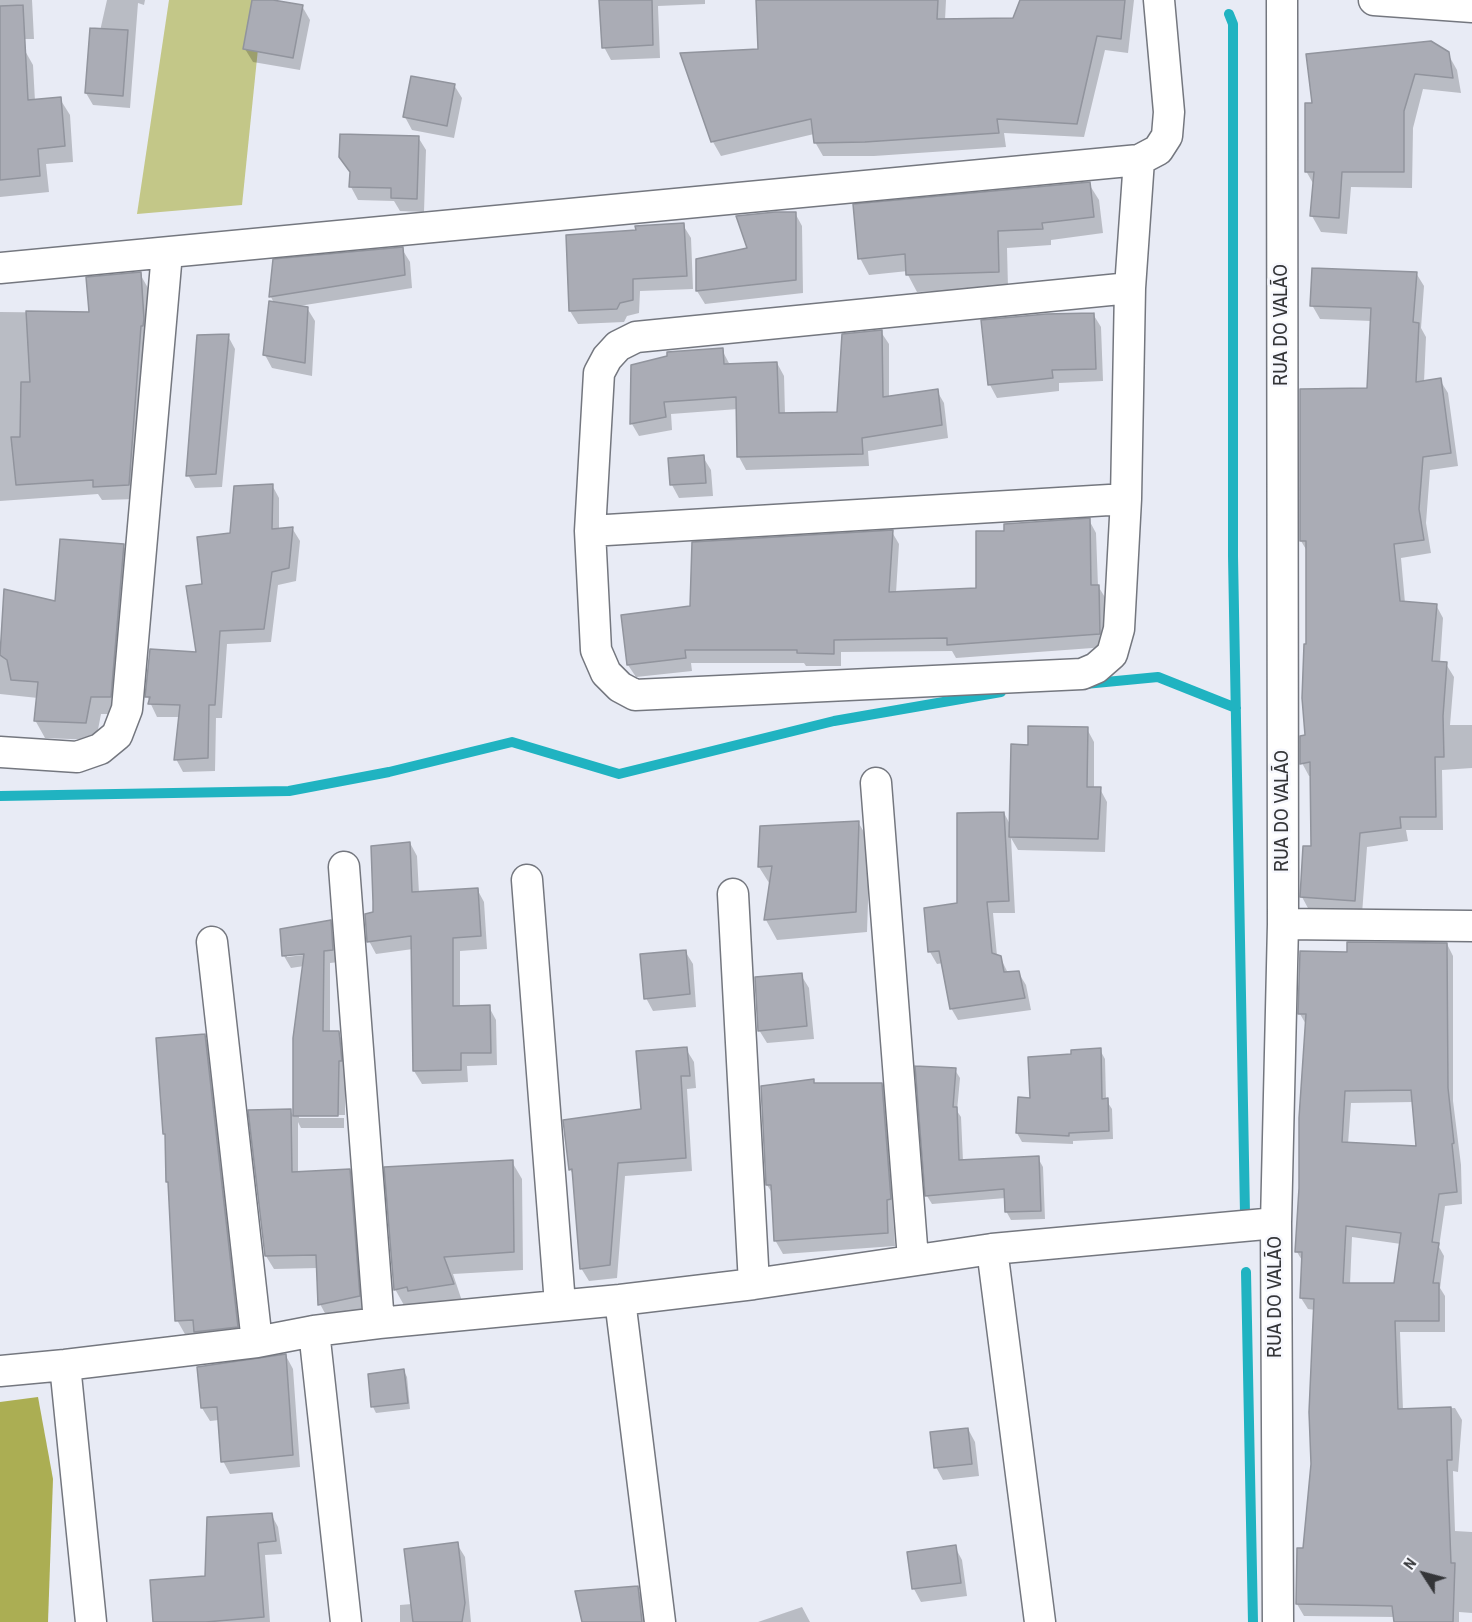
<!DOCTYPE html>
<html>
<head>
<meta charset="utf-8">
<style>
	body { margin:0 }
	#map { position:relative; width:1472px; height:1622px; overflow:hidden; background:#e8ebf5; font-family:"Archivo Narrow",sans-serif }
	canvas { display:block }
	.north { position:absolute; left:1394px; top:1544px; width:60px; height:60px; -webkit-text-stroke:4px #f7f8fe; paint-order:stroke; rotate:306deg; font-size:16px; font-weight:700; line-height:24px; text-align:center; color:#343538 }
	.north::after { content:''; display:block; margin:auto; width:21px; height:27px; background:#343538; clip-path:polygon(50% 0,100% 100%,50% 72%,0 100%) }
</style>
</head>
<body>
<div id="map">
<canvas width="1472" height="1622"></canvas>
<div class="north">N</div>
</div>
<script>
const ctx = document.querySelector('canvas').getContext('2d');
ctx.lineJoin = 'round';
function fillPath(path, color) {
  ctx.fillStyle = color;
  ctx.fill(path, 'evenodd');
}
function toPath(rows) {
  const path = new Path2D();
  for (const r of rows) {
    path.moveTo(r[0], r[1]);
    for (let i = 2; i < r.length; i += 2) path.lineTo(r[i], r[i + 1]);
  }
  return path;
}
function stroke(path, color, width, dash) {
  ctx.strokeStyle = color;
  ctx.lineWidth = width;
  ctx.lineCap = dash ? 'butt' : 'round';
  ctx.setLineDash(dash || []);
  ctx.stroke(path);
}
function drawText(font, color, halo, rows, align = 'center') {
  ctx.font = font + ' "Archivo Narrow",sans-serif';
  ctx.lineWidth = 5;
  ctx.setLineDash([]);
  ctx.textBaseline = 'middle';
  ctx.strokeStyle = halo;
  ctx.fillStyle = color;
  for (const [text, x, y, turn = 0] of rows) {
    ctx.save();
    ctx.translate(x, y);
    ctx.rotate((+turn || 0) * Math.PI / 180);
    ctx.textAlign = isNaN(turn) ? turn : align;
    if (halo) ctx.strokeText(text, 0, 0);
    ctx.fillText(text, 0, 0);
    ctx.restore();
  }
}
const green = toPath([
	[169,0,263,0,242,205,137,214]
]);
const forest = toPath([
	[38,1397,53,1479,48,1622,0,1622,0,1402]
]);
const shadow = toPath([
	[0,0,32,0,34,39,0,39],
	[107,0,145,0,144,5,138,3,130,108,93,105,86,93],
	[254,0,302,6,310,20,300,70,253,62,245,49],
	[600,0,705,0,705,4,658,6,660,58,611,60,604,47],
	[758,0,946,0,945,20,1015,20,1022,0,1134,0,1128,53,1105,50,1084,137,1004,133,1006,147,874,156,823,156,815,142,814,134,721,156,713,142,683,54,760,50],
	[24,49,33,65,35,101,60,99,70,115,73,162,46,164,49,192,0,197,0,59],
	[1448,54,1457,70,1461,93,1423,89,1413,128,1412,188,1351,187,1347,234,1321,232,1312,216,1314,185,1306,171,1314,105],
	[454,85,462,98,454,138,412,130,405,117],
	[418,137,426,150,424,212,400,211,394,201,358,200,351,187],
	[1089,184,1099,200,1103,233,1051,240,1051,245,1007,248,1008,288,917,292,908,275,908,271,869,275,860,258],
	[795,213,802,226,803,293,705,304,697,291],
	[683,225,691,238,693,289,640,291,639,313,627,316,624,322,578,324,570,311,637,231],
	[402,249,410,262,412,288,299,306,307,308,315,321,312,376,272,368,265,355,274,303,271,297,274,261],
	[1416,273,1424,286,1421,328,1426,337,1424,382,1440,380,1448,393,1458,466,1430,470,1426,523,1431,553,1401,558,1405,603,1436,605,1443,618,1440,663,1446,664,1454,677,1450,725,1472,725,1472,768,1442,770,1443,830,1406,830,1408,841,1367,847,1362,914,1309,910,1302,897,1313,848,1312,776,1309,776,1302,763,1307,736,1307,551,1301,541,1368,389,1372,321,1320,319,1312,305],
	[140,274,148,288,151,334,137,499,102,500,98,494,0,501,0,312,90,313],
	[1093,314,1101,327,1103,381,1059,383,1059,391,997,398,990,385],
	[881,332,889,344,889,398,937,391,944,403,948,438,868,451,869,466,746,470,739,457,738,409,671,414,672,430,639,436,632,424,633,366,722,350,730,365,777,363,784,376,785,414,838,413],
	[228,336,235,349,222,487,195,488,188,475],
	[703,457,711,470,713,496,679,498,672,485,670,459],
	[272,485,279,498,279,530,292,528,300,541,296,581,278,585,271,642,227,644,222,718,216,718,215,771,183,772,176,759,180,717,157,717,147,696,198,653,204,586,232,535],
	[1089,520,1096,533,1098,586,1106,599,1106,647,956,658,952,651,841,652,841,666,806,666,804,663,691,663,692,671,636,677,628,665,692,608,892,532,899,544,896,593,978,589,1006,532],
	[123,545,133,563,120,714,101,714,96,740,45,738,35,720,38,698,0,694,0,651],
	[1087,729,1094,742,1094,788,1100,789,1107,802,1105,852,1018,850,1011,838,1015,913,993,913,997,956,1000,957,1008,973,1018,972,1026,985,1031,1010,958,1020,951,1008,943,963,937,964,930,952,925,909,958,904,1004,813,1011,826,1029,746],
	[858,822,870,842,867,932,777,940,766,920,771,886,759,867],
	[410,843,417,856,419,893,477,889,484,902,487,949,460,951,460,1008,489,1007,496,1020,497,1065,467,1066,468,1082,422,1084,414,1071,413,949,376,954,369,941,374,913],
	[330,921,337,933,339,962,330,963,330,1033,338,1033,345,1045,345,1115,299,1115,299,1118,344,1118,344,1128,301,1128,298,1122,298,1173,349,1170,357,1183,366,1309,327,1317,320,1304,318,1268,274,1269,266,1256,290,1110,294,1117,294,1038,304,966,291,968,284,956,282,930],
	[311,951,312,954,287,957,287,954],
	[1447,944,1453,956,1453,1101,1461,1165,1462,1204,1445,1206,1439,1247,1444,1256,1440,1288,1445,1296,1445,1332,1400,1332,1403,1410,1455,1408,1462,1420,1458,1472,1453,1471,1455,1531,1472,1532,1472,1613,1459,1612,1459,1622,1396,1622,1395,1617,1304,1616,1297,1604,1313,1465,1315,1310,1308,1309,1301,1298,1303,1262,1297,1252,1307,1026,1300,1014,1348,953],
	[1414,1102,1418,1147,1348,1144,1351,1103],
	[1352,1237,1401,1244,1395,1285,1350,1285],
	[685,951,693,964,696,1007,653,1011,646,998],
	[801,975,809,988,814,1039,767,1043,759,1030],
	[204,1035,213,1051,246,1343,186,1336,177,1320,170,1186,168,1181,167,1138,165,1134,158,1039],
	[686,1049,694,1062,696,1088,687,1089,692,1171,625,1176,617,1278,589,1281,581,1268,574,1176,570,1169,643,1110],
	[1100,1050,1105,1059,1106,1100,1112,1109,1113,1139,1073,1141,1073,1144,1022,1142,1017,1133,1072,1056],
	[955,1070,960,1078,957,1111,961,1117,963,1161,1038,1158,1043,1167,1045,1219,1011,1220,1006,1211,1006,1198,932,1204,927,1196],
	[813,1081,815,1084,881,1084,889,1097,898,1212,893,1212,895,1246,783,1254,775,1240,773,1194,767,1185],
	[512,1162,522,1179,523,1270,453,1274,462,1301,405,1307,395,1289],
	[286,1356,293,1369,300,1467,230,1474,223,1461,219,1420,210,1421,202,1408,198,1368],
	[404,1371,407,1377,410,1409,376,1413,373,1407],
	[968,1429,975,1442,979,1476,943,1480,936,1467],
	[271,1514,278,1527,282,1554,265,1555,270,1622,154,1622,206,1577],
	[457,1544,465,1557,471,1622,400,1622,400,1605,412,1604],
	[955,1547,962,1560,967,1596,921,1602,914,1589,909,1553],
	[637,1588,645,1601,647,1622,583,1622],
	[802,1607,810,1622,758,1622]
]);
const stream = toPath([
	[1229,14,1233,24,1233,556,1245,1214],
	[1085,684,1158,677,1236,708],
	[0,796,289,791,389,772,512,742,619,774,834,721,1001,692],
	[1246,1272,1253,1622]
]);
const building = toPath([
	[252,0,273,0,303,5,293,58,243,49,252,0],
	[599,0,652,0,653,45,602,48,599,0],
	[756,0,938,0,937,19,1013,18,1020,0,1125,0,1121,39,1097,36,1077,124,997,119,999,133,865,142,814,143,811,119,711,142,680,53,758,49,756,0],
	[23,5,28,100,61,97,65,146,38,149,40,176,0,180,0,6,23,5],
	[90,28,128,30,123,96,85,93,90,28],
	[1431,41,1449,52,1453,78,1415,74,1404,111,1404,172,1342,172,1339,218,1310,216,1314,172,1305,172,1305,103,1312,103,1306,54,1431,41],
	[411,76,455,84,447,126,403,117,411,76],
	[340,134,419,136,417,199,391,198,391,188,349,187,350,172,339,157,340,134],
	[1090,182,1094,217,1042,223,1043,229,998,231,999,272,906,275,905,254,858,259,853,204,1090,182],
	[775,212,796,212,796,280,696,291,696,259,747,248,736,216,775,212],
	[684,223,687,276,633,279,633,300,620,303,617,309,569,311,566,235,636,230,635,226,684,223],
	[403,247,405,275,269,297,273,259,403,247],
	[1312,268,1417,272,1413,322,1419,323,1416,382,1441,378,1451,453,1423,457,1419,509,1424,540,1394,544,1400,601,1437,604,1432,661,1447,662,1443,716,1444,757,1435,757,1436,817,1400,817,1401,828,1360,833,1355,901,1300,897,1303,846,1311,846,1310,762,1300,764,1300,736,1305,735,1302,698,1304,644,1306,644,1306,541,1300,541,1300,389,1367,388,1371,308,1310,306,1312,268],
	[141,272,144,319,143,326,141,326,129,485,93,487,93,480,16,485,11,437,20,437,21,382,30,382,26,311,89,312,86,277,141,272],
	[269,301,308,307,305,363,263,355,269,301],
	[1094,313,1096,369,1052,370,1053,378,988,385,981,320,1046,314,1094,313],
	[882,330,883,397,938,389,942,425,862,438,863,454,737,457,736,397,664,402,666,417,630,424,631,365,667,356,667,352,723,348,724,364,777,362,779,413,837,412,842,334,882,330],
	[229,334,216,474,186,476,197,335,229,334],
	[704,455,706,483,670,485,668,458,704,455],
	[273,484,272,529,293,527,289,568,272,572,264,629,220,631,215,705,209,705,208,758,174,760,180,705,148,704,150,697,145,697,150,649,196,652,186,586,202,584,197,537,230,533,234,486,273,484],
	[1090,518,1091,585,1099,585,1100,634,947,645,947,638,834,640,834,654,797,653,797,650,685,650,686,658,627,665,621,615,690,606,692,542,893,530,889,592,976,588,976,531,1004,531,1004,524,1090,518],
	[60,539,124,544,111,697,91,697,86,723,34,721,38,682,11,680,7,660,0,655,4,589,55,601,60,539],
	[1028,726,1088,727,1087,787,1101,787,1098,839,1009,837,1011,744,1028,745,1028,726],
	[1004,812,1009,901,987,902,992,953,1001,956,1004,972,1019,971,1025,998,950,1009,939,951,928,952,924,908,957,903,957,813,1004,812],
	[859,821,856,912,764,920,772,866,758,867,760,826,859,821],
	[410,842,412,892,478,888,481,936,453,938,453,1006,490,1005,491,1053,461,1053,461,1070,413,1071,411,936,367,942,365,914,373,912,373,902,371,846,410,842],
	[331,920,333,950,324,951,323,1031,339,1031,342,1061,339,1061,338,1116,293,1116,293,1038,304,954,282,956,280,929,331,920],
	[1347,942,1447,943,1448,1088,1454,1143,1452,1144,1457,1192,1439,1194,1432,1242,1439,1243,1433,1283,1439,1283,1439,1321,1395,1321,1398,1409,1451,1407,1452,1460,1447,1460,1451,1563,1455,1563,1453,1622,1394,1622,1392,1606,1296,1604,1297,1548,1303,1548,1311,1464,1309,1412,1314,1299,1300,1298,1302,1252,1295,1252,1299,1188,1299,1118,1306,1014,1298,1014,1300,951,1347,952,1347,942],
	[1411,1090,1416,1146,1342,1142,1345,1091,1411,1090],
	[1346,1226,1401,1233,1394,1283,1343,1283,1346,1226],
	[686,950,690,994,644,999,640,954,686,950],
	[802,973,807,1026,758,1031,755,977,802,973],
	[205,1034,238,1327,194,1332,193,1320,175,1321,168,1182,166,1182,165,1134,163,1134,156,1038,205,1034],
	[687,1047,690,1076,681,1076,686,1158,618,1163,610,1265,580,1269,572,1169,569,1170,563,1120,641,1109,636,1051,687,1047],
	[1101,1048,1102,1099,1108,1098,1109,1131,1069,1133,1069,1136,1016,1133,1018,1097,1030,1098,1028,1057,1071,1054,1071,1050,1101,1048],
	[915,1066,956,1068,953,1107,957,1107,959,1160,1039,1156,1041,1211,1005,1212,1004,1189,925,1196,915,1066],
	[814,1079,814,1083,882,1083,891,1199,887,1200,888,1233,774,1241,771,1185,766,1185,761,1086,814,1079],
	[291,1109,292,1172,350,1169,360,1296,318,1305,316,1255,265,1256,248,1110,291,1109],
	[513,1160,514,1252,444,1257,454,1284,408,1291,407,1287,394,1290,384,1167,513,1160],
	[286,1354,293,1455,221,1462,217,1407,201,1408,197,1367,286,1354],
	[404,1369,408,1403,371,1407,368,1374,404,1369],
	[968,1428,972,1464,934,1468,930,1432,968,1428],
	[272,1513,276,1541,258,1543,264,1617,206,1622,153,1622,150,1580,205,1576,207,1517,272,1513],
	[458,1542,465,1603,462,1622,413,1622,404,1549,458,1542],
	[956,1545,961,1583,912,1589,907,1552,956,1545],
	[638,1586,642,1622,582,1622,575,1591,638,1586]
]);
const minor = toPath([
	[1374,0,1472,7],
	[0,268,1139,160,1158,150,1167,136,1169,112,1159,0],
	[1130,288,636,337,618,346,607,358,599,373,590,531,596,650,606,673,620,687,635,695,1082,674,1096,668,1112,654,1119,629,1126,499,1130,288,1139,160],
	[590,531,1126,499],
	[0,752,77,757,100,749,117,735,127,709,167,253],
	[876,783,913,1259],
	[344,867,379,1323],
	[527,880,560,1304],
	[733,894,754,1284],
	[1283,924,1472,926],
	[212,942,257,1342],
	[992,1249,1040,1622],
	[620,1300,660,1622],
	[314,1331,346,1622],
	[65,1365,91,1622],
	[0,1371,65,1365,257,1342,314,1331,379,1323,620,1300,754,1284,992,1249,1276,1223],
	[1278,1622,1276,1223,1283,924,1282,0]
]);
const streetNames = [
	["RUA DO VALÃO",1282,325,-90],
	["RUA DO VALÃO",1283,811,-90],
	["RUA DO VALÃO",1276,1297,-90]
];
fillPath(green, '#c3c788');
fillPath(forest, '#abae53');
fillPath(shadow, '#0003');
stroke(stream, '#20b3c1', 10);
fillPath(building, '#aaacb5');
stroke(building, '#91949d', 1.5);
stroke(minor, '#74777f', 33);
stroke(minor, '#fff', 30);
drawText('20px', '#343538', '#f7f8fe', streetNames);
</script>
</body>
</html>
